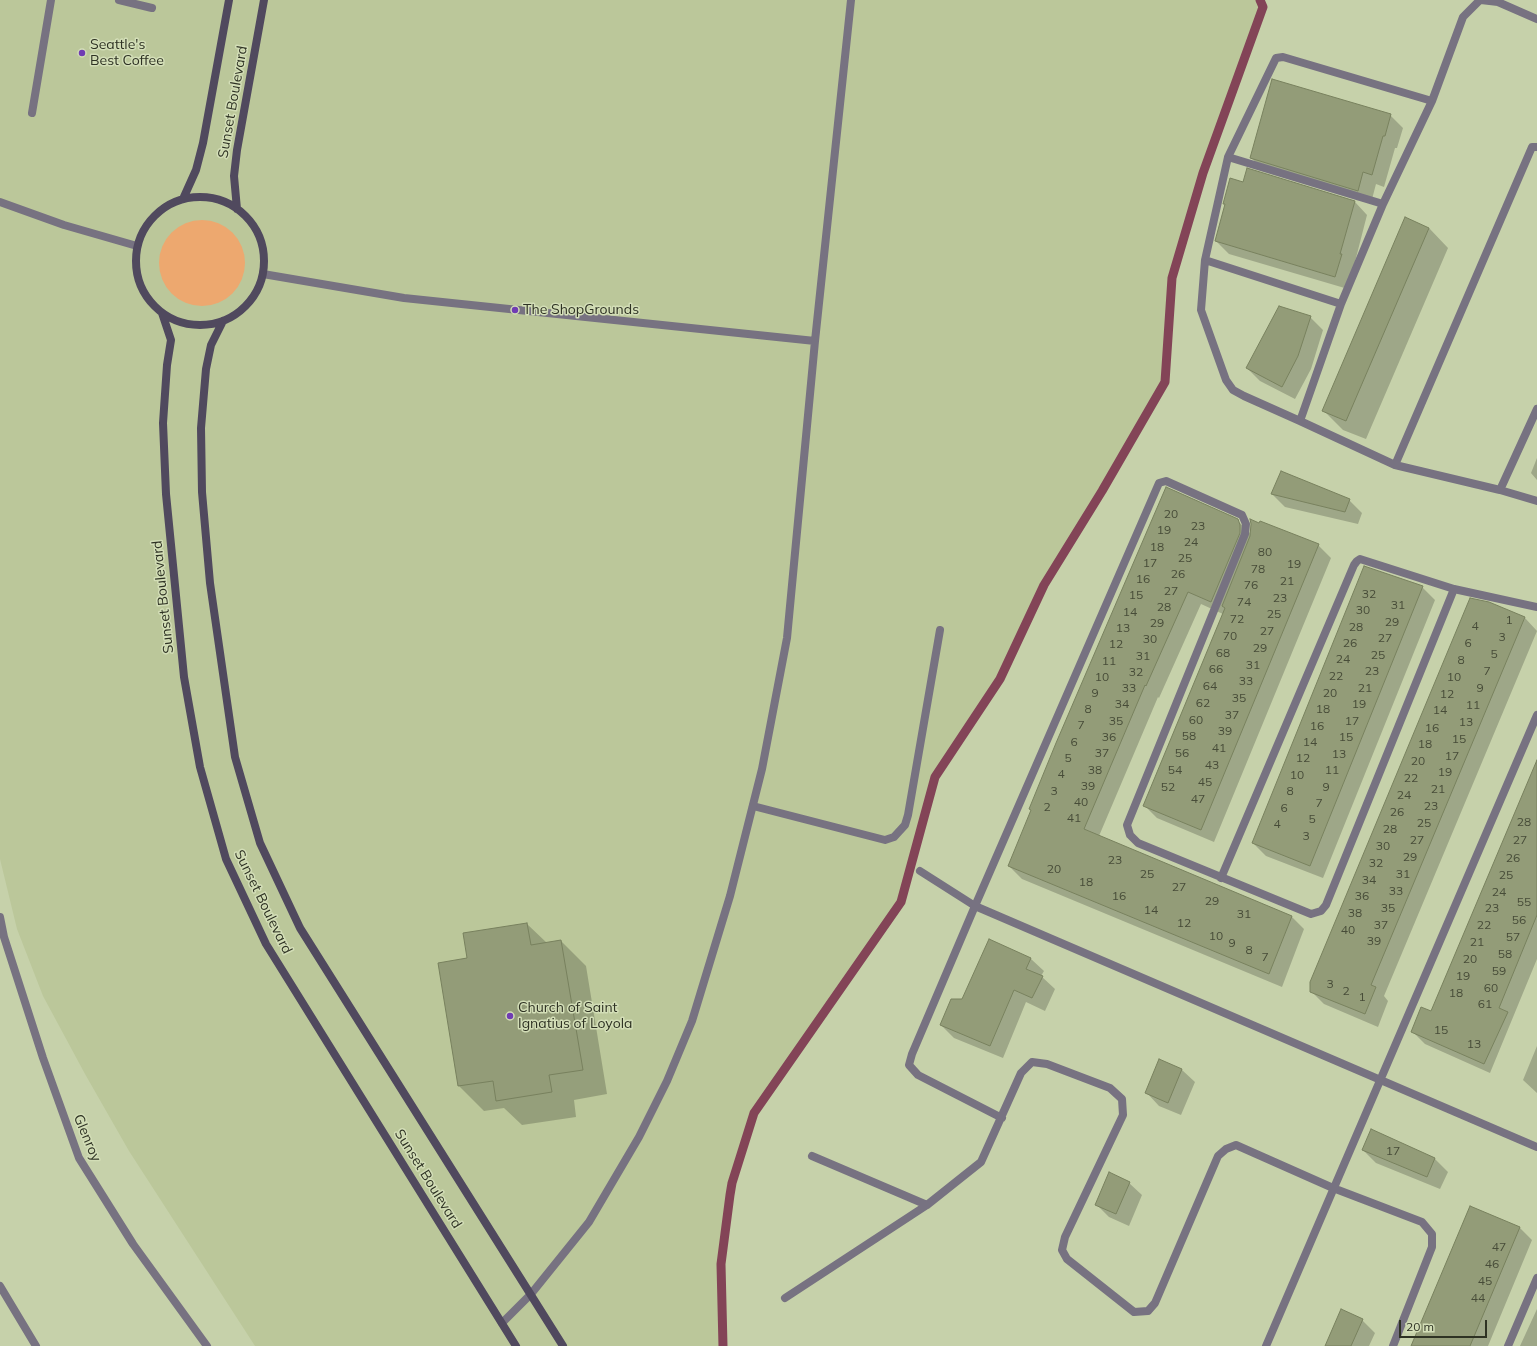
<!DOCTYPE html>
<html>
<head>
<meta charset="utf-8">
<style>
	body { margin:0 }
	#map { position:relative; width:1537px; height:1346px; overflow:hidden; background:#c6d1aa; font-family:Mulish,sans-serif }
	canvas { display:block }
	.scale { position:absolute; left:1399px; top:1320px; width:88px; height:18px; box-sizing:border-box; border:2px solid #2e3223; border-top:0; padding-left:5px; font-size:12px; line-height:14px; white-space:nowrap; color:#2e3223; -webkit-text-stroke:3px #d3deb7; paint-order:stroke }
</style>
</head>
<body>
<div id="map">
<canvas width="1537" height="1346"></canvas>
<div class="scale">20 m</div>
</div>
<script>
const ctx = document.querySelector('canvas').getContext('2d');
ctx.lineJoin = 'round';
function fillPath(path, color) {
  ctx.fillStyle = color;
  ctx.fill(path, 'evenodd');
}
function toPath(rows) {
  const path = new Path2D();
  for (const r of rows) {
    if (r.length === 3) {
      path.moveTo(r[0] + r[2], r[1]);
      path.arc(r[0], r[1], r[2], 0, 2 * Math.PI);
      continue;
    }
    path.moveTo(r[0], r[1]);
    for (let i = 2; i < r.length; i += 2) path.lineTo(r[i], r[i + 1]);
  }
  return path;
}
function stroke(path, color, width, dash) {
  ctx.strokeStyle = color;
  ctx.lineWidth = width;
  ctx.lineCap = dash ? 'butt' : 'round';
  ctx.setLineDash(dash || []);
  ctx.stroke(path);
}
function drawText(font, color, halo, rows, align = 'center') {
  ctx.font = font + ' Mulish,sans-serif';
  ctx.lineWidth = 3;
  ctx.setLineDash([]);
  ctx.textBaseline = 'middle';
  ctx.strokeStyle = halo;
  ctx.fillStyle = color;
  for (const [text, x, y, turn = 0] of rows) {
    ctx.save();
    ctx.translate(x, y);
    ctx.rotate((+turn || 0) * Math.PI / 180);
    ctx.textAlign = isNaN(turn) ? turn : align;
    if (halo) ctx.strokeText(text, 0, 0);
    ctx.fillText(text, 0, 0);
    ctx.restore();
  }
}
const built = toPath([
	[0,0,1260,0,1263,7,1203,173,1172,278,1165,382,1044,585,1000,679,935,777,901,902,750,1114,730,1195,721,1264,723,1346,255,1346,129,1151,85,1074,43,996,17,929,0,859]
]);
const green = toPath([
	[202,263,43]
]);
const shadow = toPath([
	[1390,115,1403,128,1397,148,1395,148,1384,187,1376,184,1371,203,1264,170,1251,158],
	[1243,183,1355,202,1367,215,1348,289,1229,254,1216,241],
	[1429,228,1448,248,1366,439,1343,430,1323,410],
	[1310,317,1323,330,1311,369,1295,399,1260,381,1247,368],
	[1537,458,1537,480,1531,473],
	[1272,494,1349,500,1362,513,1358,524,1285,507],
	[1237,520,1251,534,1318,545,1331,558,1214,842,1157,818,1144,805,1223,614,1201,604,1159,698,1158,697,1099,836,1291,916,1304,929,1282,987,1022,879,1009,866,1032,810],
	[1422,587,1435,600,1323,878,1266,856,1253,843],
	[1525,618,1537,631,1384,996,1388,1001,1378,1027,1324,1004,1311,991],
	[1537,761,1537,959,1490,1073,1425,1044,1412,1031,1432,1012],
	[527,924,547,943,561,941,586,966,607,1094,574,1100,576,1117,522,1125,504,1108,484,1111,459,1086,439,964,468,959],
	[990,940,1031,959,1044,971,1041,976,1055,989,1045,1011,1026,1002,1003,1058,954,1038,941,1025,963,1000],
	[1537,1046,1537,1093,1523,1080],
	[1160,1061,1182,1070,1195,1082,1181,1115,1159,1106,1147,1093],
	[1371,1131,1435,1159,1448,1172,1440,1189,1376,1163,1363,1150],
	[1129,1183,1142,1195,1129,1226,1109,1217,1096,1204],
	[1520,1228,1532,1240,1488,1346,1412,1346],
	[1537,1309,1537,1346,1520,1346],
	[1362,1320,1375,1333,1369,1346,1327,1346]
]);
const stream = toPath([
	[723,1346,721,1264,730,1195,732,1183,754,1113,901,902,935,777,1000,679,1044,585,1102,491,1165,382,1172,278,1203,173,1263,7,1260,0]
]);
const building = toPath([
	[1272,79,1391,114,1385,136,1383,136,1372,175,1363,172,1358,191,1250,158,1272,79],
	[1247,168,1355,201,1340,254,1342,254,1335,277,1215,241,1225,204,1223,204,1230,178,1243,182,1247,168],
	[1405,217,1429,228,1346,421,1322,411,1405,217],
	[1279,306,1311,316,1298,356,1282,387,1246,368,1279,306],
	[1281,471,1350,499,1345,512,1271,494,1281,471],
	[1166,487,1238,519,1240,525,1240,533,1211,602,1188,592,1146,686,1145,685,1084,829,1292,916,1269,974,1008,866,1031,810,1029,809,1056,743,1166,487],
	[1250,519,1259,523,1260,521,1319,544,1201,830,1143,806,1225,608,1222,606,1250,536,1251,524,1250,519],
	[1364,566,1423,586,1310,866,1252,843,1364,566],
	[1470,598,1489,602,1525,617,1371,985,1376,987,1365,1014,1310,992,1310,982,1470,598],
	[1537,760,1537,915,1499,1008,1508,1012,1484,1064,1411,1032,1421,1007,1431,1011,1537,760],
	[527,923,531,945,561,940,583,1070,549,1075,552,1092,496,1101,493,1081,458,1086,438,963,467,958,463,933,527,923],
	[989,939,1031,958,1026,969,1043,976,1032,998,1014,990,990,1046,940,1025,951,999,962,999,989,939],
	[1159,1059,1182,1069,1168,1103,1145,1093,1159,1059],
	[1371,1129,1435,1158,1427,1177,1362,1150,1371,1129],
	[1109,1172,1130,1182,1116,1214,1095,1205,1109,1172],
	[1470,1206,1520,1227,1470,1346,1411,1346,1470,1206],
	[1341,1309,1363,1319,1351,1346,1325,1346,1341,1309]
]);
const service = toPath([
	[119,0,152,8],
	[1480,0,1463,17,1432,101,1383,204,1341,304,1300,421,1395,465,1500,490,1537,409],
	[1481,0,1498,2,1537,19],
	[32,113,51,0],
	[1228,157,1383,204],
	[1205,260,1228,157,1276,58,1283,57,1432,101],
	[1300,421,1244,396,1233,390,1226,380,1201,310,1205,260,1341,304],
	[1395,465,1532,147,1537,147],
	[1500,490,1537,501],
	[753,806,885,840,894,837,905,825,908,815,940,630]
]);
const minor = toPath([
	[263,274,404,298,815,341],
	[920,871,975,906,1537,1147],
	[1221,878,1354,565,1357,561,1360,559,1454,589,1537,607],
	[0,917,4,937,43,1058,79,1158,133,1244,207,1346],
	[1002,1118,918,1075,909,1065,912,1054,975,906,1159,483,1166,481,1242,515,1246,524,1245,534,1127,825,1130,835,1138,843,1311,914,1321,911,1326,905,1454,589],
	[812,1156,927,1205],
	[0,1286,36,1346],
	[785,1298,927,1205,981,1162,1021,1073,1032,1062,1047,1064,1110,1088,1122,1099,1123,1115,1065,1237,1062,1250,1067,1259,1134,1312,1148,1311,1155,1303,1218,1156,1226,1149,1236,1145,1333,1188,1422,1222,1432,1234,1432,1247,1393,1346],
	[502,1323,531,1294,589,1222,639,1137,667,1081,692,1021,730,896,762,769,787,638,815,341,851,0],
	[1266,1346,1537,715],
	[1508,1346,1537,1278]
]);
const tertiary = toPath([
	[0,202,64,225,137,246]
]);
const secondary = toPath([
	[200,261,64],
	[183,199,196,170,203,143,229,0],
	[237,209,234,176,237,150,264,0],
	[162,313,171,340,167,365,163,423,166,494,184,677,200,767,226,859,266,944,516,1346],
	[223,321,211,345,206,369,201,428,202,492,210,583,235,757,260,843,300,928,563,1346]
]);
const markers = [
	[82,53,4,"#703cb3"],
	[515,310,4,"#703cb3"],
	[510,1016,4,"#703cb3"]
];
const numberNames = [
	["20",1171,514],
	["23",1198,526],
	["19",1164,530],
	["24",1191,542],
	["18",1157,547],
	["80",1265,552],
	["25",1185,558],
	["17",1150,563],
	["19",1294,564],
	["78",1258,569],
	["26",1178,574],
	["16",1143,579],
	["21",1287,581],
	["76",1251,585],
	["27",1171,591],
	["32",1369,594],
	["15",1136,595],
	["23",1280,598],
	["74",1244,602],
	["31",1398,605],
	["28",1164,607],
	["30",1363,610],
	["14",1130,612],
	["25",1274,614],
	["72",1237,619],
	["1",1509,620],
	["29",1392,622],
	["29",1157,623],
	["4",1475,626],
	["28",1356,627],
	["13",1123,628],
	["27",1267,631],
	["70",1230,636],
	["3",1502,637],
	["27",1385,638],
	["30",1150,639],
	["26",1350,643],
	["6",1468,643],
	["12",1116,644],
	["29",1260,648],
	["68",1223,653],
	["5",1494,654],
	["25",1378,655],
	["31",1143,656],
	["24",1343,659],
	["8",1461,660],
	["11",1109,661],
	["31",1253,665],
	["66",1216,669],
	["23",1372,671],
	["7",1487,671],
	["32",1136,672],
	["22",1336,676],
	["10",1102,677],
	["10",1454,677],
	["33",1246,681],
	["64",1210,686],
	["33",1129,688],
	["21",1365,688],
	["9",1480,688],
	["9",1095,693],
	["20",1330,693],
	["12",1447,694],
	["35",1239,698],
	["62",1203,703],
	["34",1122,704],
	["19",1359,704],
	["11",1473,705],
	["8",1088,709],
	["18",1323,709],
	["14",1440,710],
	["37",1232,715],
	["60",1196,720],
	["35",1116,721],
	["17",1352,721],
	["13",1466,722],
	["7",1081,725],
	["16",1317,726],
	["16",1432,728],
	["39",1225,731],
	["58",1189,736],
	["36",1109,737],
	["15",1346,737],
	["15",1459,739],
	["6",1074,742],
	["14",1310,742],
	["18",1425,744],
	["41",1219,748],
	["37",1102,753],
	["56",1182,753],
	["13",1339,754],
	["17",1452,756],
	["5",1068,758],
	["12",1303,758],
	["20",1418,761],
	["43",1212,765],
	["38",1095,770],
	["54",1175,770],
	["11",1332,770],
	["19",1445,772],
	["4",1061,774],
	["10",1297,775],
	["22",1411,778],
	["45",1205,782],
	["39",1088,786],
	["52",1168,787],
	["9",1326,787],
	["21",1438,789],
	["3",1054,791],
	["8",1290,791],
	["24",1404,795],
	["47",1198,799],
	["40",1081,802],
	["7",1319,803],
	["23",1431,806],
	["2",1047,807],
	["6",1284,808],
	["26",1397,812],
	["41",1074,818],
	["5",1312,819],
	["28",1524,822],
	["25",1424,823],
	["4",1277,824],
	["28",1390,829],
	["3",1306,836],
	["27",1417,840],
	["27",1520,840],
	["30",1383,846],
	["29",1410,857],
	["26",1513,858],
	["23",1115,860],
	["32",1376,863],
	["20",1054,869],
	["25",1147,874],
	["31",1403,874],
	["25",1506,875],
	["34",1369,880],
	["18",1086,882],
	["27",1179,887],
	["33",1396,891],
	["24",1499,892],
	["16",1119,896],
	["36",1362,896],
	["29",1212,901],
	["55",1524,902],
	["35",1388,908],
	["23",1492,908],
	["14",1151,910],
	["38",1355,913],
	["31",1244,914],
	["56",1519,920],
	["12",1184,923],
	["37",1381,925],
	["22",1484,925],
	["40",1348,930],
	["10",1216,936],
	["57",1513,937],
	["39",1374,941],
	["21",1477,942],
	["9",1232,943],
	["8",1249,950],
	["58",1505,954],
	["7",1265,957],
	["20",1470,959],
	["59",1499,971],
	["19",1463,976],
	["3",1330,984],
	["60",1491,988],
	["2",1346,991],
	["18",1456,993],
	["1",1362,997],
	["61",1485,1004],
	["15",1441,1030],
	["13",1474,1044],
	["17",1393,1151],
	["47",1499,1247],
	["46",1492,1264],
	["45",1485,1281],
	["44",1478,1298]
];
const poiNames = [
	["Seattle's",90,45],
	["Best Coffee",90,61],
	["The ShopGrounds",523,310],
	["Church of Saint",518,1008],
	["Ignatius of Loyola",518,1024]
];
const streetNames = [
	["Sunset Boulevard",233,102,-80],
	["Sunset Boulevard",163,597,-96],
	["Sunset Boulevard",263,902,64],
	["Glenroy",87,1138,67],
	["Sunset Boulevard",428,1179,58]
];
fillPath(built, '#bbc79a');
fillPath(green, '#eda86f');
fillPath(shadow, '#0003');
stroke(stream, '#834457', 9);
fillPath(building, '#939c78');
stroke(building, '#78815e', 1);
stroke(service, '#777281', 8);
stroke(minor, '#777281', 8);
stroke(tertiary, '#777281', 8);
stroke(secondary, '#50495e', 8);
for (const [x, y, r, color] of markers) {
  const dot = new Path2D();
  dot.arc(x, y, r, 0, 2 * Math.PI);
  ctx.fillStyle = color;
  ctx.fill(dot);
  stroke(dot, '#d3deb7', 1.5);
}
drawText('12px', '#474c38', null, numberNames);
drawText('14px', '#2e3223', '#d3deb7', poiNames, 'left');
drawText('14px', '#2e3223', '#d3deb7', streetNames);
</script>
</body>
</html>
